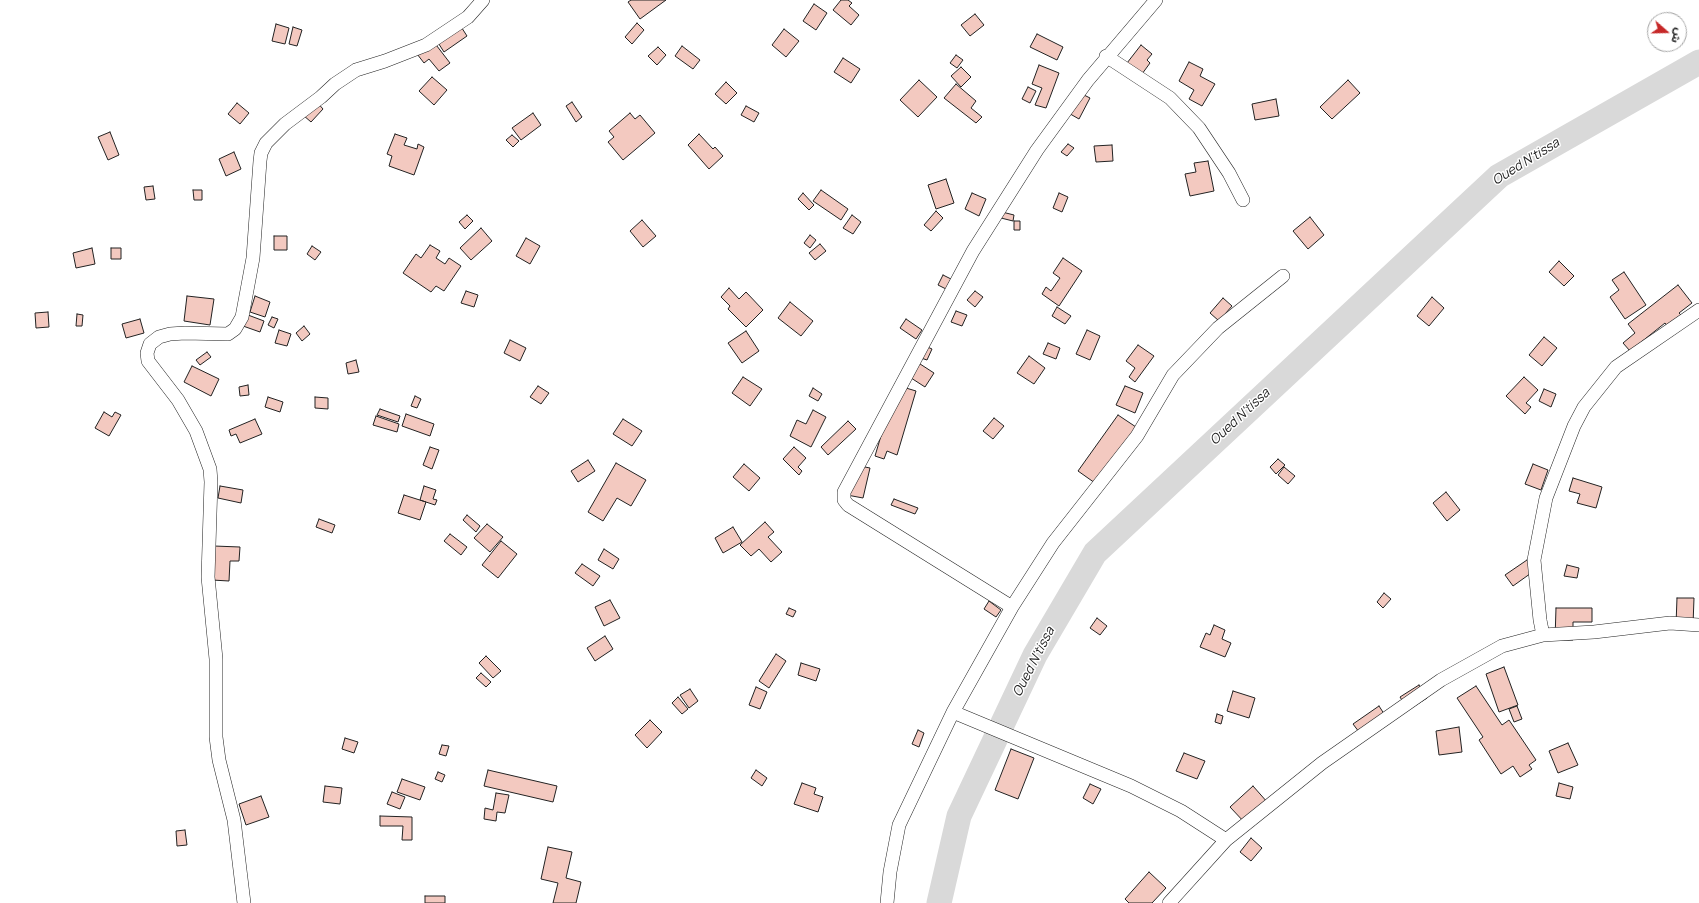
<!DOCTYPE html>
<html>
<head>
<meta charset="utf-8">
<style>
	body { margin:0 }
	#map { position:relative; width:1699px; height:903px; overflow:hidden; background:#fff; font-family:Manrope,"Noto Sans Arabic",sans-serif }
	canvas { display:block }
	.north { position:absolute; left:1647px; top:12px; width:40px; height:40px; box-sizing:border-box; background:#fff; border:1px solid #a7a7a7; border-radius:50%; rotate:110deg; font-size:11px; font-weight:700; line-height:16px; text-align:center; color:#222 }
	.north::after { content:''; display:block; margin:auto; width:14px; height:18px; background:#c62828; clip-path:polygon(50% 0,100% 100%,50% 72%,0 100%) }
</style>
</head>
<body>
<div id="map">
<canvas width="1699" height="903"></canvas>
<div class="north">ش</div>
</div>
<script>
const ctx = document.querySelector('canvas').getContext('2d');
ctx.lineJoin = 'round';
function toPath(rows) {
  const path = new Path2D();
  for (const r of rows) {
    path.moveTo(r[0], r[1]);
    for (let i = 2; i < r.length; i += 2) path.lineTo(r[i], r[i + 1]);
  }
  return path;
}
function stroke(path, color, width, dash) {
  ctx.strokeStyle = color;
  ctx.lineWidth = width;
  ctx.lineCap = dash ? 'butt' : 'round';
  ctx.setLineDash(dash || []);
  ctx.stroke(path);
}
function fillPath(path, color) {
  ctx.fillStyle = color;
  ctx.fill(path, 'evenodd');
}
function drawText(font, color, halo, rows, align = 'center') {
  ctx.font = font + ' Manrope,sans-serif';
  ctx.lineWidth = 3;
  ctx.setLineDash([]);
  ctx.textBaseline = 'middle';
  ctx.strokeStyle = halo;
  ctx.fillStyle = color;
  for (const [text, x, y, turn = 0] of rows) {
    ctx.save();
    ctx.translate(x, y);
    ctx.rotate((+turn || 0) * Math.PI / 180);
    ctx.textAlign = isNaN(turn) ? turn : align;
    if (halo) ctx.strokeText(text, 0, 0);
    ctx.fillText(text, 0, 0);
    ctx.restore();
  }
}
const river = toPath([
	[939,903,959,816,1035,655,1095,553,1499,176,1699,62]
]);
const building = toPath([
	[631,0,666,0,640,19,628,2,631,0],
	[841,0,848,0,852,3,849,6,859,15,851,25,833,10,841,0],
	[814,4,827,13,816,30,803,21,814,4],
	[975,14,984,25,970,36,961,25,975,14],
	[458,22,467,36,444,52,435,38,458,22],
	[637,23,644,30,632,44,625,37,637,23],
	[276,24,289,28,285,44,272,41,276,24],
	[293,27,302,30,297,46,289,44,293,27],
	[784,29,799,41,786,57,772,45,784,29],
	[1037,34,1063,47,1057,60,1030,47,1037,34],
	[430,37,450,63,439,71,429,59,424,63,414,50,430,37],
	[1141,45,1152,54,1147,60,1150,63,1142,74,1127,63,1141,45],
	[682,46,700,60,693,69,675,56,682,46],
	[658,47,666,55,657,65,648,56,658,47],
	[956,55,963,60,957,68,950,63,956,55],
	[843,58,860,69,851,83,834,72,843,58],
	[1189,62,1203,69,1200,76,1215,84,1202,106,1189,99,1194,90,1179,81,1189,62],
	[1039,65,1059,73,1046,108,1035,105,1042,88,1032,84,1039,65],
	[961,67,971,77,961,87,951,76,961,67],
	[432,77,447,90,434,105,419,91,432,77],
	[919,80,937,97,918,117,900,100,919,80],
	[1348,80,1360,93,1332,119,1320,107,1348,80],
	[726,82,737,93,726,104,715,94,726,82],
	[956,84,976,101,971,108,982,117,976,123,944,98,956,84],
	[1028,87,1036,91,1030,103,1022,99,1028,87],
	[1076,91,1090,98,1079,119,1065,111,1076,91],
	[1276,99,1279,116,1255,120,1252,104,1276,99],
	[316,101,323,109,311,122,303,115,316,101],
	[572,102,582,117,576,122,566,106,572,102],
	[237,103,249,113,240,124,228,114,237,103],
	[746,106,759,113,754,122,741,115,746,106],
	[533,113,541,125,521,140,512,128,533,113],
	[630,113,635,119,640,115,655,133,623,160,608,142,614,137,609,131,630,113],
	[110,132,119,155,108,160,98,137,110,132],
	[395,134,407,138,404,145,417,149,418,144,424,147,414,175,389,166,392,156,387,154,395,134],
	[699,134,713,149,715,147,723,156,709,169,688,145,699,134],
	[512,135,519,141,513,147,506,140,512,135],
	[1068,144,1074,148,1067,156,1061,152,1068,144],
	[1112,145,1113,161,1096,162,1094,146,1112,145],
	[234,152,241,169,226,176,219,159,234,152],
	[1208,161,1214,191,1190,196,1185,174,1196,172,1194,163,1208,161],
	[946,179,954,203,936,209,928,185,946,179],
	[153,186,155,199,146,200,144,187,153,186],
	[193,190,202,190,202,200,194,200,193,190],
	[821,190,848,209,841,220,813,201,821,190],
	[803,193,814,205,809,210,798,199,803,193],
	[972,193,986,199,979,216,965,209,972,193],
	[1059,193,1068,197,1062,212,1053,208,1059,193],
	[936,211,943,218,931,231,924,225,936,211],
	[1002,212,1014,215,1013,221,1001,218,1002,212],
	[467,215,473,221,465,229,459,222,467,215],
	[852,215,861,222,853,234,843,228,852,215],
	[1310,217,1324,235,1308,249,1293,231,1310,217],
	[642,220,656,236,643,247,630,231,642,220],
	[1014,221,1020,221,1020,230,1014,230,1014,221],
	[481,228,492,241,471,260,460,248,481,228],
	[810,235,816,240,810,248,804,243,810,235],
	[274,236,287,236,287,250,274,250,274,236],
	[526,238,540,246,530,264,516,256,526,238],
	[820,244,826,251,815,260,809,253,820,244],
	[430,245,440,251,436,258,445,264,449,258,461,266,444,291,436,286,431,292,403,273,416,254,421,258,430,245],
	[312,246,321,252,315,260,307,254,312,246],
	[92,248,95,264,76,268,73,253,92,248],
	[111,248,121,248,121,259,111,259,111,248],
	[1063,258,1082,271,1059,306,1042,294,1046,287,1051,291,1060,278,1053,273,1063,258],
	[1559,261,1574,276,1564,286,1549,272,1559,261],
	[1624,272,1646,305,1625,319,1610,297,1619,290,1612,280,1624,272],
	[943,275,951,279,946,289,938,285,943,275],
	[1678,285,1692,303,1679,313,1682,316,1668,327,1665,323,1630,351,1623,343,1635,333,1628,324,1678,285],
	[729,288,739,299,746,292,763,310,746,327,728,309,730,306,721,297,729,288],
	[466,291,478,295,474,307,461,303,466,291],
	[975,291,983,297,975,307,967,300,975,291],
	[187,296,214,299,210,325,184,321,187,296],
	[255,296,270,302,265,317,250,312,255,296],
	[1432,297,1444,308,1429,326,1417,316,1432,297],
	[1223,298,1232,306,1219,321,1210,313,1223,298],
	[790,302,813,321,801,336,778,318,790,302],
	[1057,307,1071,316,1065,324,1052,316,1057,307],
	[956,311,967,315,962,326,951,322,956,311],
	[48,312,49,327,36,328,35,313,48,312],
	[77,314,83,315,82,326,76,326,77,314],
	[248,315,264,321,260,332,243,326,248,315],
	[272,317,278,319,274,328,268,325,272,317],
	[140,319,144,333,126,338,122,324,140,319],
	[906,319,922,330,916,339,900,328,906,319],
	[304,326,310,334,302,341,296,333,304,326],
	[279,330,291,334,287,346,275,343,279,330],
	[1087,330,1100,336,1090,360,1076,354,1087,330],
	[746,331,759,351,742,363,728,343,746,331],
	[1544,337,1557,348,1542,366,1529,355,1544,337],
	[510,340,526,348,520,361,504,353,510,340],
	[1048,343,1060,348,1056,359,1043,354,1048,343],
	[923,345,932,349,927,360,918,357,923,345],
	[1138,345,1154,356,1135,382,1129,377,1135,368,1126,361,1138,345],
	[207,352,211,357,200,365,196,360,207,352],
	[1029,356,1045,368,1034,384,1017,373,1029,356],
	[356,360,359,372,348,374,346,363,356,360],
	[917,362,934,373,925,387,908,376,917,362],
	[192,366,219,379,211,396,184,382,192,366],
	[743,377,762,389,750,406,732,393,743,377],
	[1524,377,1538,390,1526,403,1531,407,1525,414,1506,396,1524,377],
	[248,385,249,395,240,396,239,387,248,385],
	[896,385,916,391,897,455,887,451,884,459,875,456,896,385],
	[538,386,549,393,541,404,530,397,538,386],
	[1125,386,1143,393,1135,413,1116,405,1125,386],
	[813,388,822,394,818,401,809,396,813,388],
	[1544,389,1556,394,1551,407,1539,401,1544,389],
	[415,396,421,399,417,408,411,406,415,396],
	[268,397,283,402,280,412,265,407,268,397],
	[315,397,328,398,328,409,315,408,315,397],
	[380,409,400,416,398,422,377,415,380,409],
	[813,410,826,417,811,447,790,436,797,420,806,424,813,410],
	[104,412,112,417,115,412,121,415,109,436,95,428,104,412],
	[406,414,434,424,430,436,402,426,406,414],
	[1118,415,1136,427,1095,483,1078,471,1118,415],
	[376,416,399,424,397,432,373,425,376,416],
	[994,418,1004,426,993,439,983,431,994,418],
	[255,419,262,434,240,443,236,434,231,436,229,430,255,419],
	[623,419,642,431,632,446,613,434,623,419],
	[848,421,856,429,828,455,821,447,848,421],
	[430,447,439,450,432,469,423,465,430,447],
	[794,447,806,458,798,467,802,471,799,475,783,459,794,447],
	[1278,459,1285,465,1276,474,1270,467,1278,459],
	[588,460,595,471,578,482,571,471,588,460],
	[616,463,646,480,631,506,617,498,603,521,588,512,616,463],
	[744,464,760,478,749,491,733,477,744,464],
	[1533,464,1548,470,1541,490,1525,484,1533,464],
	[855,465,870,468,863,498,847,495,855,465],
	[1284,467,1295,476,1288,484,1278,475,1284,467],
	[1573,478,1602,487,1596,508,1577,503,1580,494,1569,491,1573,478],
	[220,486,243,490,241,503,218,498,220,486],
	[424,486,436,490,433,499,437,500,435,505,420,500,424,486],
	[1446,492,1460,510,1447,521,1433,503,1446,492],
	[404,495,426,502,420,520,398,513,404,495],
	[894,499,918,508,915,514,891,505,894,499],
	[467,515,480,526,476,532,463,520,467,515],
	[319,519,335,525,332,533,316,527,319,519],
	[765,522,774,532,768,537,782,552,771,562,759,549,751,556,740,545,765,522],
	[487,524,503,537,490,552,474,538,487,524],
	[733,527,742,542,723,553,715,538,733,527],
	[450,534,467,547,461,555,444,541,450,534],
	[501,541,517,554,498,578,482,565,501,541],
	[214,546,240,547,239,561,230,561,229,581,212,580,214,546],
	[604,549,619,559,613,569,598,560,604,549],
	[1527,560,1534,571,1513,586,1505,575,1527,560],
	[582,564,600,576,593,586,575,573,582,564],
	[1567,565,1579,568,1577,578,1564,576,1567,565],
	[1384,593,1391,599,1383,608,1377,602,1384,593],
	[1677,598,1694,598,1693,625,1676,625,1677,598],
	[610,600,620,618,604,626,595,607,610,600],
	[989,601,1001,610,996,617,984,609,989,601],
	[789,608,796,611,793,617,786,614,789,608],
	[1556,608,1592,608,1592,622,1573,622,1573,640,1555,640,1556,608],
	[1097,618,1107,626,1100,635,1090,628,1097,618],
	[1214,625,1225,630,1222,639,1231,643,1225,657,1200,647,1206,633,1210,635,1214,625],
	[605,636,613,649,595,661,587,648,605,636],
	[776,654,786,661,769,688,759,681,776,654],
	[486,656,501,671,493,678,479,663,486,656],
	[801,663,820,669,816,681,798,675,801,663],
	[1504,667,1518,705,1499,712,1486,674,1504,667],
	[481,673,491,682,486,687,476,678,481,673],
	[1419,685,1427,698,1408,710,1400,697,1419,685],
	[1476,686,1502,725,1509,720,1536,760,1529,765,1532,769,1520,777,1513,766,1501,774,1479,740,1483,737,1457,698,1476,686],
	[756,687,767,692,760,709,749,705,756,687],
	[690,689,698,701,689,708,680,695,690,689],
	[1233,691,1255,698,1249,718,1227,711,1233,691],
	[678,697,688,709,682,714,672,703,678,697],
	[1379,706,1390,723,1365,740,1353,724,1379,706],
	[1517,706,1522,719,1514,722,1509,709,1517,706],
	[1217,714,1223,716,1221,724,1215,722,1217,714],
	[650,720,662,732,647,748,635,735,650,720],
	[1459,727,1462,752,1439,755,1436,731,1459,727],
	[918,730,924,733,919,747,912,744,918,730],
	[345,738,358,742,354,753,342,749,345,738],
	[1568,743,1578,765,1558,773,1549,751,1568,743],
	[442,745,449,746,446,756,439,754,442,745],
	[1011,749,1034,758,1018,799,995,790,1011,749],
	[1184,753,1205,761,1197,779,1176,771,1184,753],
	[488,770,557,786,553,802,484,786,488,770],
	[756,770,767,778,762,786,751,778,756,770],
	[438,772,445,775,442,782,435,779,438,772],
	[402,779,425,787,420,800,397,792,402,779],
	[802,783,816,788,814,794,823,797,818,812,794,804,802,783],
	[1559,783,1573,787,1570,799,1556,796,1559,783],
	[1090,784,1101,789,1093,804,1083,798,1090,784],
	[325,786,342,788,340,804,323,802,325,786],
	[1253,786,1268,803,1246,824,1230,807,1253,786],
	[392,792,405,797,400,809,387,804,392,792],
	[496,793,509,795,505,813,497,812,496,821,484,819,485,808,493,810,496,793],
	[261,796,269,817,246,825,239,804,261,796],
	[380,816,412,817,412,840,402,840,403,826,380,826,380,816],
	[185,830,187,845,177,846,176,831,185,830],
	[1251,838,1262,848,1251,861,1240,852,1251,838],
	[548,847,572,852,566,878,581,882,576,903,553,903,558,883,541,879,548,847],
	[1149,872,1166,888,1152,903,1129,903,1125,899,1149,872],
	[425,896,445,896,445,903,425,903,425,896]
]);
const minor = toPath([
	[1106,56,1170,98,1199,128,1229,173,1243,200],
	[1012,607,848,505,844,500,844,492,973,251,1037,150,1088,80,1156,0],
	[1543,635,1594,632,1670,623,1699,625],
	[953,712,1131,786,1181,811,1226,840],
	[244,903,234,820,219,760,216,737,216,659,208,577,211,482,210,469,196,431,178,400,148,361,147,353,150,344,159,337,170,334,185,333,228,334,235,329,242,317,253,258,260,161,261,153,266,143,285,124,321,97,335,84,356,70,385,61,426,45,468,17,483,0],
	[887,903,890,872,899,825,953,712,1012,607,1053,543,1137,436,1173,375,1218,328,1283,276],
	[1169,903,1226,840,1322,763,1441,680,1502,646,1543,635,1540,620,1534,560,1546,498,1574,426,1584,407,1616,367,1699,310]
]);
const waterNames = [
	["Oued N'tissa",1526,162,-32],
	["Oued N'tissa",1240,417,-43],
	["Oued N'tissa",1034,662,-63]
];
stroke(river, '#d9d9d9', 25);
fillPath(building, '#f3c9c0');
stroke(building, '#222', 1);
stroke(minor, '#222', 14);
stroke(minor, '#fff', 13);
drawText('italic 13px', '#222', '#fff', waterNames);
</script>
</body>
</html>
